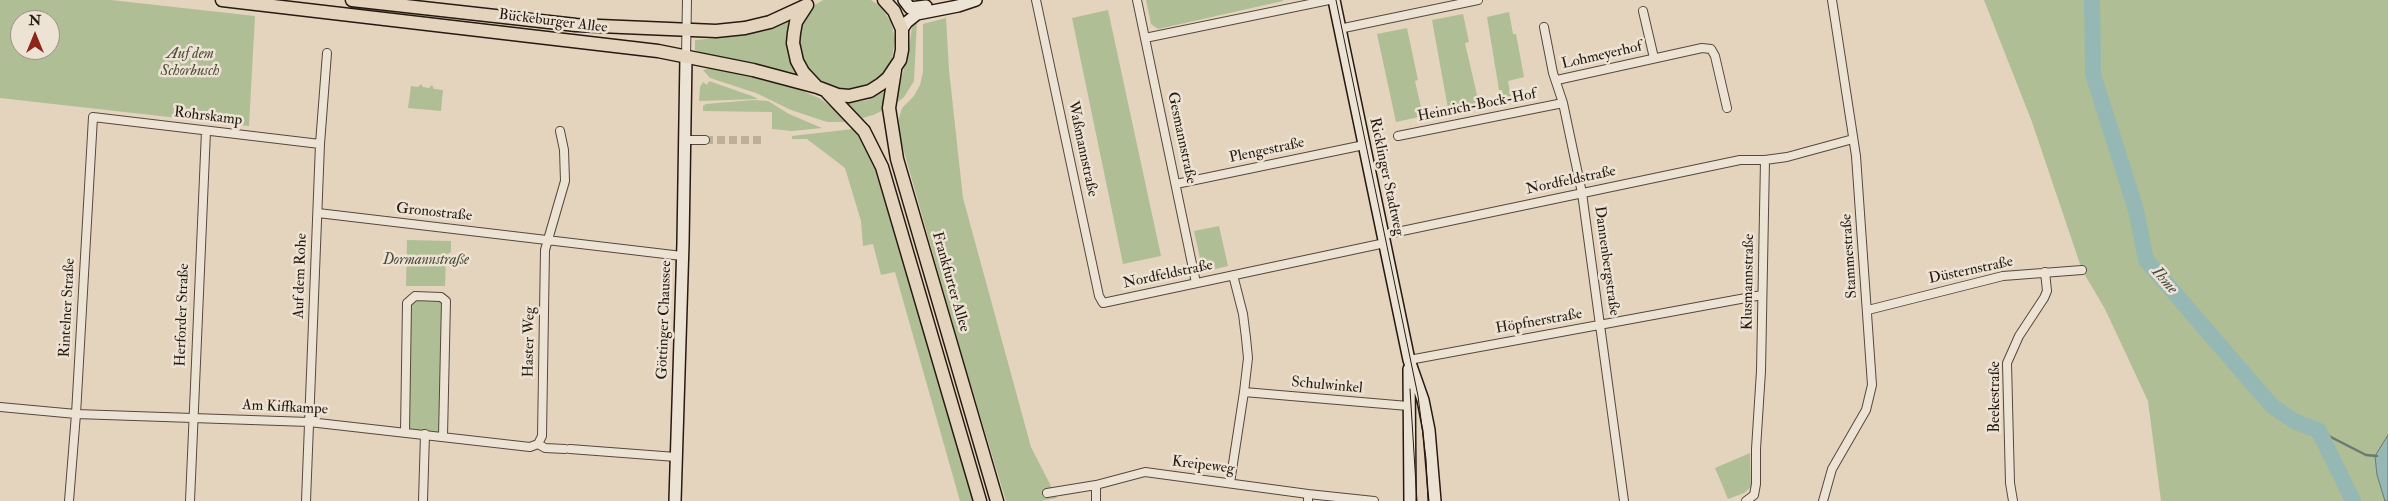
<!DOCTYPE html>
<html>
<head>
<meta charset="utf-8">
<style>
	body { margin:0 }
	#map { position:relative; width:2388px; height:501px; overflow:hidden; background:#e4d4bd; font-family:"IM FELL Double Pica",serif }
	canvas { display:block }
	.north { position:absolute; left:10px; top:10px; width:50px; height:50px; box-sizing:border-box; background:#ede3d4; border:1px solid #9d9386; border-radius:50%; rotate:0deg; font-size:14px; font-weight:700; line-height:20px; text-align:center; color:#261a11 }
	.north::after { content:''; display:block; margin:auto; width:18px; height:22px; background:#8f2418; clip-path:polygon(50% 0,100% 100%,50% 72%,0 100%) }
</style>
</head>
<body>
<div id="map">
<canvas width="2388" height="501"></canvas>
<div class="north">N</div>
</div>
<script>
const ctx = document.querySelector('canvas').getContext('2d');
ctx.lineJoin = 'round';
function fillPath(path, color) {
  ctx.fillStyle = color;
  ctx.fill(path, 'evenodd');
}
function toPath(rows) {
  const path = new Path2D();
  for (const r of rows) {
    path.moveTo(r[0], r[1]);
    for (let i = 2; i < r.length; i += 2) path.lineTo(r[i], r[i + 1]);
  }
  return path;
}
function stroke(path, color, width, dash) {
  ctx.strokeStyle = color;
  ctx.lineWidth = width;
  ctx.lineCap = dash ? 'butt' : 'round';
  ctx.setLineDash(dash || []);
  ctx.stroke(path);
}
function drawText(font, color, halo, rows, align = 'center') {
  ctx.font = font + ' "IM FELL Double Pica",serif';
  ctx.lineWidth = 5;
  ctx.setLineDash([]);
  ctx.textBaseline = 'middle';
  ctx.strokeStyle = halo;
  ctx.fillStyle = color;
  for (const [text, x, y, turn = 0] of rows) {
    ctx.save();
    ctx.translate(x, y);
    ctx.rotate((+turn || 0) * Math.PI / 180);
    ctx.textAlign = isNaN(turn) ? turn : align;
    if (halo) ctx.strokeText(text, 0, 0);
    ctx.fillText(text, 0, 0);
    ctx.restore();
  }
}
const green = toPath([
	[0,0,111,0,255,16,249,126,0,98],
	[20,20,50,20,50,50,20,50],
	[823,0,871,0,881,7,891,22,895,39,892,58,883,74,875,81,856,89,845,90,824,84,811,74,802,58,799,38,804,20,815,5],
	[1146,0,1283,0,1283,1,1158,29,1151,24],
	[1984,0,2388,0,2388,435,2375,456,2377,475,2385,501,2161,501,2148,401,2105,309,2082,270,2032,122],
	[1108,10,1161,256,1123,264,1072,18],
	[1509,12,1513,34,1516,34,1524,77,1508,81,1511,97,1503,98,1502,90,1499,90,1487,17],
	[1463,14,1469,42,1465,43,1480,108,1449,114,1432,20],
	[946,18,949,70,963,198,1031,447,1057,498,1041,501,1006,501,962,356,899,134,899,118,902,108,914,96,920,85,923,72,923,24],
	[786,20,789,22,786,40,787,52,795,73,704,54,695,50,695,40,738,36,768,30],
	[917,20,914,81,904,97,898,102,898,90,908,55,912,27],
	[1407,28,1418,80,1415,81,1423,116,1396,122,1377,34],
	[712,68,796,88,821,99,850,122,827,122,791,110,756,93,710,78,703,70],
	[709,81,752,96,758,99,699,101,700,87,703,82,707,85],
	[421,84,423,87,429,88,432,85,434,89,443,90,441,111,408,108,411,86,418,87],
	[883,92,885,93,882,111,873,115,863,118,848,106,849,103,868,100],
	[753,100,768,101,789,114,822,128,792,131,772,129,772,112,703,111,703,106,706,104],
	[853,129,865,143,877,166,973,501,960,501,895,272,881,275,873,244,863,246,861,221,845,168,807,139,792,139,792,136],
	[1219,226,1228,266,1203,272,1194,231],
	[407,240,451,241,451,252,446,255,445,286,406,286],
	[415,296,444,299,443,436,405,432,407,303],
	[1750,453,1751,487,1744,493,1728,499,1715,468]
]);
const water = toPath([
	[2388,435,2388,501,2385,501,2377,475,2375,456,2388,435]
]);
const stream = toPath([
	[2319,431,2366,455,2377,456]
]);
const river = toPath([
	[2092,0,2093,74,2136,210,2146,260,2272,406,2294,421,2319,431,2353,501]
]);
const streetTunnel = toPath([
	[705,140,765,140]
]);
const street = toPath([
	[1036,0,1099,296,1103,303,1385,243],
	[1137,0,1196,283],
	[1643,11,1654,58],
	[1544,27,1553,73,1563,103,1582,193,1624,501],
	[1339,29,1478,0],
	[1145,38,1329,0],
	[686,57,687,0],
	[1557,80,1702,48,1711,49,1715,56,1727,108],
	[1398,136,1563,103],
	[685,140,705,140],
	[1176,184,1364,145],
	[318,213,682,256],
	[1383,235,1740,160,1765,160,1787,157,1853,139],
	[1233,275,1243,314,1246,338,1248,358,1244,392,1408,406],
	[1868,310,2003,276,2082,270],
	[1409,360,1762,295],
	[0,407,76,414,309,422,530,447,538,444,545,448,565,449],
	[405,432,407,303,415,296,441,297,446,301,443,436],
	[538,444,542,436,545,250,565,181,564,150,560,131],
	[570,449,676,457],
	[1230,483,1244,392],
	[1047,493,1096,485,1145,472,1308,494,1308,501],
	[1308,494,1374,501],
	[69,501,76,414,93,117,320,144],
	[190,501,206,131],
	[306,501,320,144,327,53],
	[423,501,425,434],
	[1096,501,1096,485],
	[1746,501,1754,495,1756,484,1756,449,1761,371,1765,160],
	[1823,501,1832,469,1866,410,1872,385,1856,156,1832,0],
	[2013,501,2010,483,2007,363,2019,336,2044,298,2047,291,2045,272]
]);
const secondary = toPath([
	[904,0,910,8,926,6],
	[1334,0,1409,360,1423,400,1429,430,1435,501],
	[902,29,907,22,917,14,958,6,976,0],
	[1409,369,1410,501],
	[675,501,683,243,686,57]
]);
const primary = toPath([
	[222,0,658,51,753,70,817,87],
	[352,0,576,25,716,31,745,28,770,22,807,5],
	[807,5,796,22,794,33,793,43,797,61,803,72,817,87,838,95,849,96,870,91,881,84,888,78,900,60,902,50,902,29,894,11,884,0],
	[895,70,889,108,897,159,997,501],
	[827,92,864,131,882,167,980,501]
]);
const tram = toPath([
	[1336,0,1418,396,1426,459,1428,501],
	[1410,389,1417,501]
]);
const streetNames = [
	["Bückeburger Allee",553,22,7],
	["Lohmeyerhof",1602,56,-13],
	["Heinrich-Bock-Hof",1477,106,-11],
	["Rohrskamp",208,117,7],
	["Gesmannstraße",1181,138,78],
	["Waßmannstraße",1082,149,78],
	["Plengestraße",1267,151,-12],
	["Ricklinger Stadtweg",1386,177,78],
	["Nordfeldstraße",1571,181,-12],
	["Gronostraße",434,213,6],
	["Stammestraße",1850,256,-94],
	["Dannenbergstraße",1606,261,82],
	["Düsternstraße",1971,271,-12],
	["Nordfeldstraße",1168,275,-12],
	["Auf dem Rohe",301,276,-88],
	["Frankfurter Allee",950,282,74],
	["Klusmannstraße",1749,282,-89],
	["Rintelner Straße",68,308,-87],
	["Herforder Straße",183,315,-88],
	["Göttinger Chaussee",665,320,-88],
	["Höpfnerstraße",1539,322,-10],
	["Haster Weg",530,342,-89],
	["Schulwinkel",1327,386,5],
	["Beekestraße",1996,397,-90],
	["Am Kiffkampe",285,408,3],
	["Kreipeweg",1203,466,7]
];
const parkNames = [
	["Auf dem",190,55],
	["Schorbusch",190,72],
	["Dormannstraße",426,261]
];
const waterNames = [
	["Ihme",2164,281,49]
];
fillPath(green, '#afbe95');
fillPath(water, '#95b8b4');
stroke(water, '#697973', 1);
stroke(stream, '#697973', 2.5);
stroke(river, '#95b8b4', 16);
stroke(streetTunnel, '#beaf9b', 8, [8, 4]);
stroke(street, '#56483c', 10);
stroke(secondary, '#261a11', 14);
stroke(primary, '#261a11', 15);
stroke(street, '#ede3d4', 8);
stroke(secondary, '#ede3d4', 11);
stroke(primary, '#e4d4bd', 12);
stroke(tram, '#261a11', 1);
drawText('15px', '#261a11', '#ede3d4', streetNames);
drawText('italic 15px', '#4f4b39', '#ede3d4', parkNames);
drawText('italic 16px', '#474942', '#ede3d4', waterNames);
</script>
</body>
</html>
